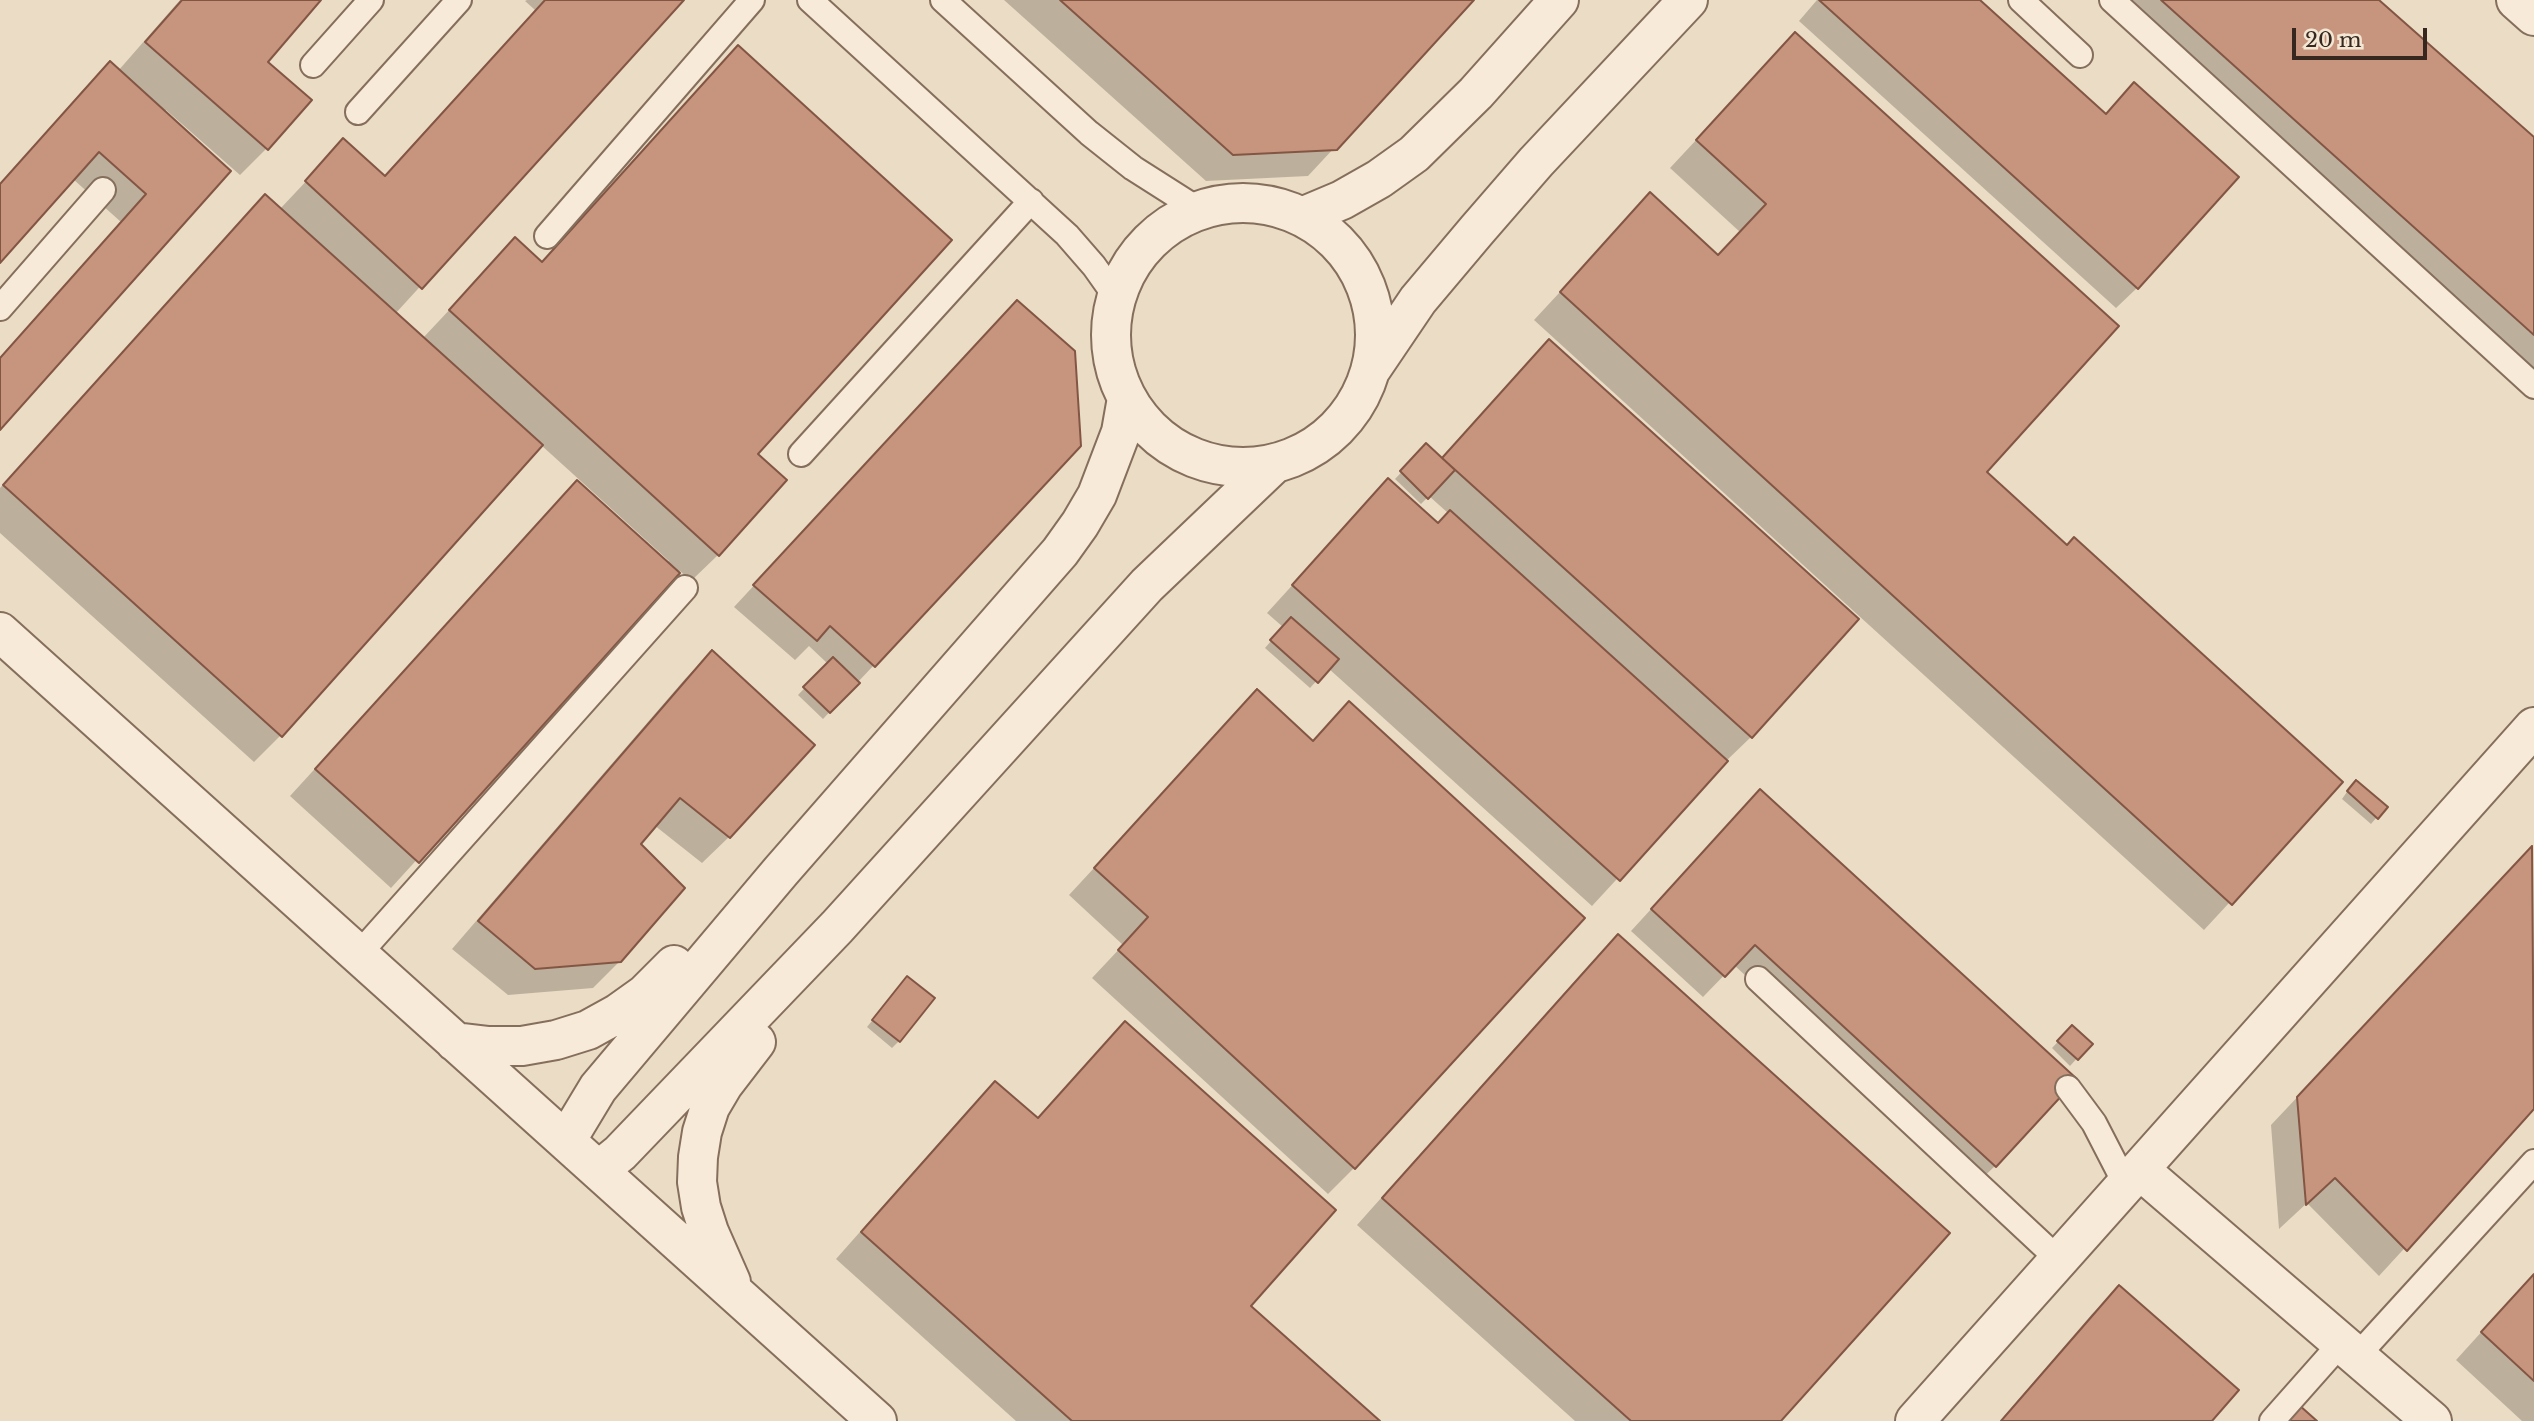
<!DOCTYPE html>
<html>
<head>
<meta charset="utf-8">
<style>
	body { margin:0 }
	#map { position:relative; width:2534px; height:1421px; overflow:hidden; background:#ebdcc5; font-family:"Libre Baskerville",serif }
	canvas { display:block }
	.scale { position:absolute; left:2292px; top:28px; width:135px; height:32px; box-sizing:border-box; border:4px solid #36281f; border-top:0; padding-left:9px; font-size:21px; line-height:24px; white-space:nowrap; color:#36281f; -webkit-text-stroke:5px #f3e7d4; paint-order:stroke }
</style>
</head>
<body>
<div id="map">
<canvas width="2534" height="1421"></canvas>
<div class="scale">20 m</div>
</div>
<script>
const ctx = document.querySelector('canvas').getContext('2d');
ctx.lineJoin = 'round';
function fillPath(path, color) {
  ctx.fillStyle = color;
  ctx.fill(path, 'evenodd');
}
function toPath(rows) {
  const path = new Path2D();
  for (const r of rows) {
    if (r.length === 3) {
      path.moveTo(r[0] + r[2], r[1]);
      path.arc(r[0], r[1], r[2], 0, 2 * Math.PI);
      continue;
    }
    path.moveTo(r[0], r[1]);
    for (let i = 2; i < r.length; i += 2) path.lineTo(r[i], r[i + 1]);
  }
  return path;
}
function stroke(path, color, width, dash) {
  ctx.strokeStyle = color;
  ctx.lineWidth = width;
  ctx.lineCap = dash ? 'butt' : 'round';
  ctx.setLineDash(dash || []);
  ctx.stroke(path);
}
const shadow = toPath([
	[180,0,319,0,265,62,267,148,240,175,166,110,164,113,229,171,0,427,0,357,121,222,73,179,0,260,0,184,83,90,110,64,118,71],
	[527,0,682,0,395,314,422,339,515,240,540,263,738,47,756,455,718,555,691,581,680,571,391,888,290,796,577,482,666,563,669,561,541,445,281,735,254,762,0,533,0,488,238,223,265,197,279,210,344,141,383,177,535,10,525,1],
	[1004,0,1472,0,1308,176,1206,181],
	[1817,0,1978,0,2105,115,2134,85,2137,288,2116,308,1799,21],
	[2105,0,2377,0,2534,140,2534,386],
	[1795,34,1984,472,2066,546,2341,782,2204,930,1534,320,1650,195,1717,257,1740,232,1670,168],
	[997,323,874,665,823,719,798,695,828,664,809,646,795,660,734,607],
	[1549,341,1751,737,1724,763,1592,906,1328,668,1310,688,1265,648,1283,627,1267,613,1388,480,1437,525,1448,513,1429,496,1421,504,1395,479,1426,446,1441,459],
	[712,652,729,837,702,863,654,825,638,844,620,961,593,988,508,995,452,949,685,679],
	[1257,692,1354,1168,1328,1194,1092,978,1123,945,1069,895],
	[2349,789,2377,817,2371,824,2342,799],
	[1740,812,1995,1166,1974,1186,1734,965,1703,997,1631,931],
	[2533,847,2534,1107,2379,1276,2307,1203,2279,1229,2271,1125],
	[1618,937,1779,1421,1575,1421,1357,1225,1591,963],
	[901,985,899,1041,892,1048,867,1027],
	[1125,1023,1248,1306,1377,1421,1016,1421,836,1259,968,1110,995,1083,1036,1119],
	[2072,1027,2090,1044,2070,1066,2052,1048],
	[2534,1274,2534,1421,2522,1421,2456,1360],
	[2119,1288,2210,1421,2000,1421,2092,1314]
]);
const building = toPath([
	[182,0,321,0,268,62,312,100,268,150,145,42,182,0],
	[545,0,684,0,422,289,305,181,343,138,385,176,545,0],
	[1060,0,1474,0,1337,150,1233,155,1060,0],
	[1819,0,1980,0,2106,114,2134,82,2239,177,2138,289,1819,0],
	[2161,0,2379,0,2534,137,2534,335,2161,0],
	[1795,32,2119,326,1987,472,2067,545,2074,537,2343,782,2232,905,1560,292,1650,192,1718,255,1766,204,1696,140,1795,32],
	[738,45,952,240,758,454,787,480,719,556,449,310,515,237,542,262,738,45],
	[110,61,231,171,0,430,0,358,146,194,99,152,0,263,0,184,110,61],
	[265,194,543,445,282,737,3,485,265,194],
	[1017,300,1075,351,1081,446,875,667,830,626,817,641,753,585,1017,300],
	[1549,339,1859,619,1752,738,1442,458,1549,339],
	[1426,443,1455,470,1428,499,1400,471,1426,443],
	[1388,478,1438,523,1450,510,1728,761,1620,881,1292,585,1388,478],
	[577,480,680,573,419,863,315,769,577,480],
	[1291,617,1339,659,1318,683,1270,640,1291,617],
	[712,650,815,745,730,838,680,798,641,844,685,888,621,962,535,969,478,921,712,650],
	[833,657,860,683,830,713,803,687,833,657],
	[1257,689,1313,741,1349,701,1585,918,1355,1169,1118,950,1148,917,1094,868,1257,689],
	[2356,780,2388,807,2378,819,2347,791,2356,780],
	[1760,789,2077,1079,1996,1167,1755,945,1725,977,1651,909,1760,789],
	[2532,846,2534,1109,2407,1251,2335,1178,2306,1205,2297,1097,2532,846],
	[1618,934,1950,1233,1781,1421,1631,1421,1382,1198,1618,934],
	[907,976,935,998,900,1042,872,1020,907,976],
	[1125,1021,1336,1210,1251,1306,1380,1421,1072,1421,861,1232,995,1081,1038,1118,1125,1021],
	[2072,1025,2093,1044,2078,1060,2057,1041,2072,1025],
	[2534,1274,2534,1381,2481,1332,2534,1274],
	[2119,1285,2239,1390,2212,1421,2001,1421,2119,1285],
	[2299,1405,2317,1421,2285,1421,2299,1405]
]);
const service = toPath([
	[810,0,1067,235,1094,266,1116,297],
	[943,0,1089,133,1133,168,1199,210],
	[2021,0,2080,55],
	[2112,0,2534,386],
	[313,65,371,0],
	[358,112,459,0],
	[547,236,752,0],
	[0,308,103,190],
	[801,454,1031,201],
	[358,955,685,588],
	[1758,979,2059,1260],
	[2068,1088,2094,1123,2126,1185],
	[2357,1356,2534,1162],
	[2272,1421,2342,1342]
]);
const minor = toPath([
	[2516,0,2534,16],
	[1243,335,132],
	[1304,216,1342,200,1379,179,1414,154,1476,93,1559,0],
	[1372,368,1418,300,1477,230,1536,162,1688,0],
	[0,632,877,1421],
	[455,1042,489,1046,522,1046,556,1040,588,1030,617,1014,645,994,674,965],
	[566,1141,598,1088,781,871,1060,552,1080,524,1097,495,1121,432,1127,398],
	[599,1170,620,1153,837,927,1147,585,1275,463],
	[2140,1170,2432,1421],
	[731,1282,709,1232,701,1207,697,1182,698,1157,702,1132,710,1107,723,1085,756,1042],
	[1915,1421,2534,727]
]);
fillPath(shadow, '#0003');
fillPath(building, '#c7947e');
stroke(building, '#835644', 2);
stroke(service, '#856e5c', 28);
stroke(minor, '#856e5c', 42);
stroke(service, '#f7ead8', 24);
stroke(minor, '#f7ead8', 38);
</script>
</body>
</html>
